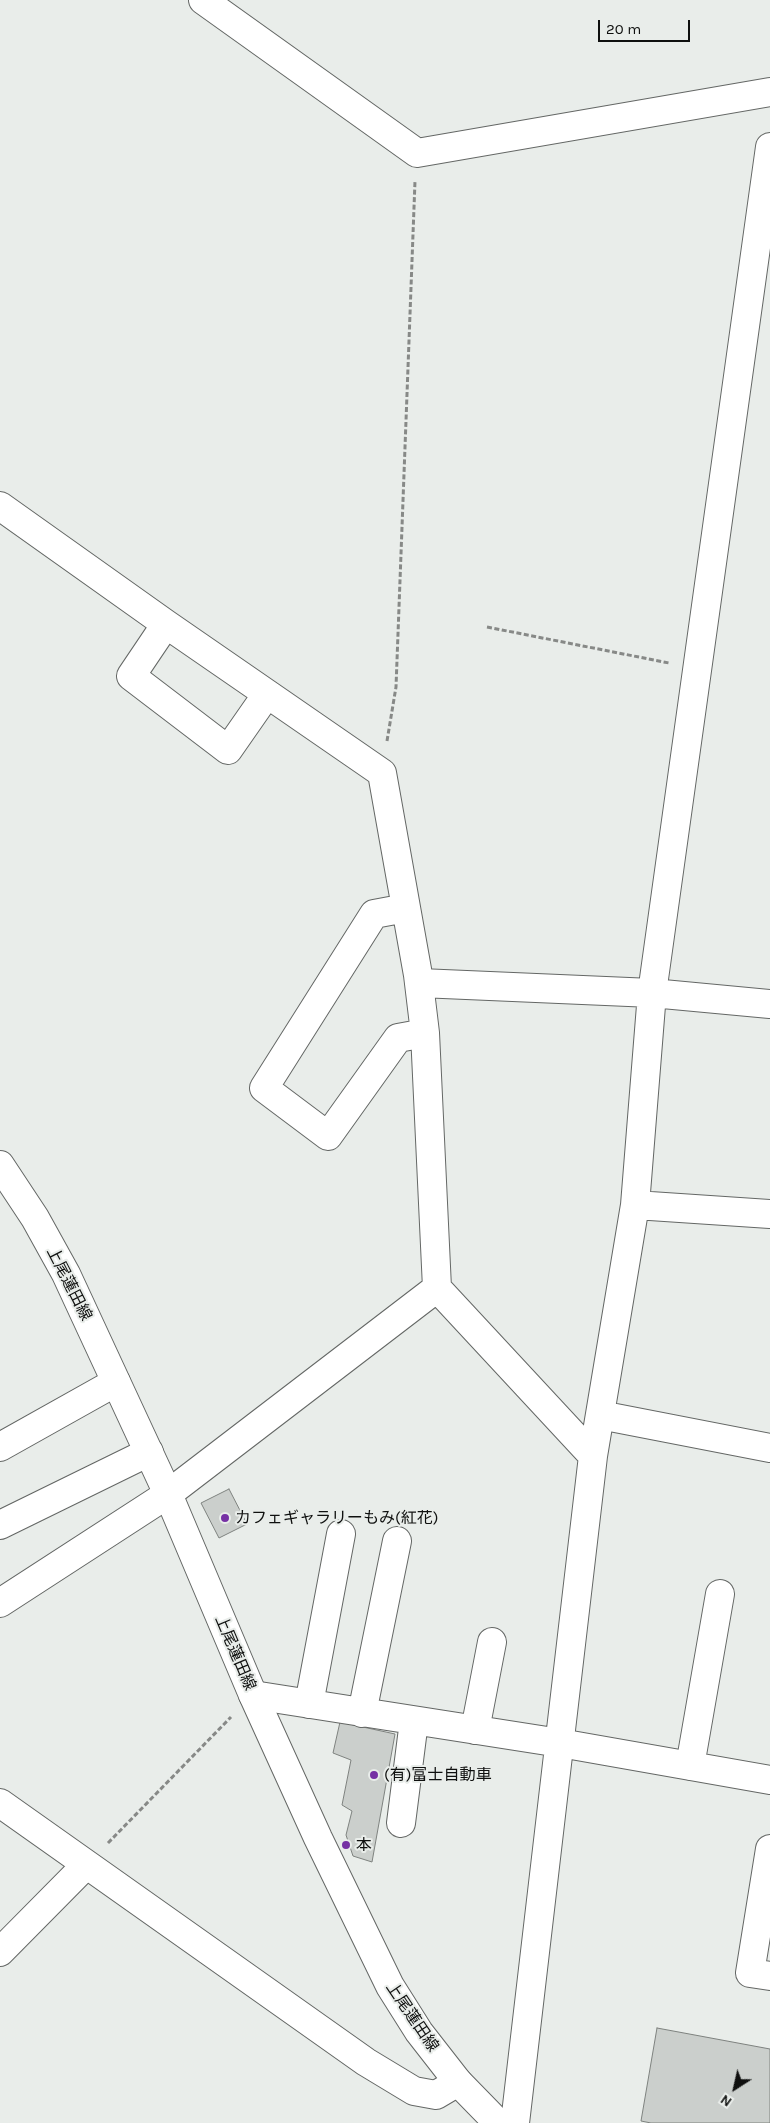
<!DOCTYPE html>
<html>
<head>
<meta charset="utf-8">
<style>
	body { margin:0 }
	#map { position:relative; width:770px; height:2123px; overflow:hidden; background:#e9edea; font-family:Karla,sans-serif }
	canvas { display:block }
	.north { position:absolute; left:710px; top:2063px; width:50px; height:50px; -webkit-text-stroke:4px #e9edea; paint-order:stroke; rotate:215deg; font-size:14px; font-weight:700; line-height:20px; text-align:center; color:#0f100f }
	.north::after { content:''; display:block; margin:auto; width:18px; height:22px; background:#0f100f; clip-path:polygon(50% 0,100% 100%,50% 72%,0 100%) }
	.scale { position:absolute; left:598px; top:20px; width:92px; height:22px; box-sizing:border-box; border:2px solid #0f100f; border-top:0; padding-left:6px; font-size:15px; line-height:18px; white-space:nowrap; color:#0f100f; -webkit-text-stroke:4px #e9edea; paint-order:stroke }
</style>
</head>
<body>
<div id="map">
<canvas width="770" height="2123"></canvas>
<div class="north">N</div>
<div class="scale">20 m</div>
</div>
<script>
const ctx = document.querySelector('canvas').getContext('2d');
ctx.lineJoin = 'round';
function fillPath(path, color) {
  ctx.fillStyle = color;
  ctx.fill(path, 'evenodd');
}
function toPath(rows) {
  const path = new Path2D();
  for (const r of rows) {
    path.moveTo(r[0], r[1]);
    for (let i = 2; i < r.length; i += 2) path.lineTo(r[i], r[i + 1]);
  }
  return path;
}
function stroke(path, color, width, dash) {
  ctx.strokeStyle = color;
  ctx.lineWidth = width;
  ctx.lineCap = dash ? 'butt' : 'round';
  ctx.setLineDash(dash || []);
  ctx.stroke(path);
}
function drawText(font, color, halo, rows, align = 'center') {
  ctx.font = font + ' Karla,"Noto Sans JP",sans-serif';
  ctx.lineWidth = 4;
  ctx.setLineDash([]);
  ctx.textBaseline = 'middle';
  ctx.strokeStyle = halo;
  ctx.fillStyle = color;
  for (const [text, x, y, turn = 0] of rows) {
    ctx.save();
    ctx.translate(x, y);
    ctx.rotate((+turn || 0) * Math.PI / 180);
    ctx.textAlign = isNaN(turn) ? turn : align;
    if (halo) ctx.strokeText(text, 0, 0);
    ctx.fillText(text, 0, 0);
    ctx.restore();
  }
}
const building = toPath([
	[229,1489,247,1524,219,1538,201,1503,229,1489],
	[340,1722,395,1734,372,1862,353,1856,346,1835,352,1811,342,1805,351,1760,333,1753,340,1722],
	[657,2028,770,2049,770,2123,651,2123,641,2121,657,2028]
]);
const path = toPath([
	[487,627,669,663],
	[387,741,396,687,415,181],
	[108,1843,231,1717]
]);
const minor = toPath([
	[203,0,417,153,770,92],
	[0,506,166,624,382,773,418,975,425,1033,437,1288],
	[166,624,131,676,228,750,267,694],
	[406,908,374,914,264,1088,328,1136,398,1038,425,1033],
	[420,983,652,993,770,1004],
	[635,1205,770,1214],
	[600,1415,770,1448],
	[0,1447,116,1382],
	[0,1525,149,1452],
	[0,1603,168,1494,437,1288,593,1456],
	[253,1695,560,1743,770,1780],
	[309,1704,341,1534],
	[362,1713,397,1541],
	[475,1730,492,1642],
	[690,1766,720,1594],
	[0,1803,366,2062,414,2091,436,2095,458,2082],
	[401,1823,414,1721],
	[770,1849,750,1973,770,1976],
	[0,1952,86,1865],
	[515,2123,593,1456,635,1205,652,993,770,147]
]);
const major = toPath([
	[0,1165,35,1218,66,1274,168,1494,253,1695,318,1838,390,1986,419,2032,458,2082,498,2123]
]);
const markers = [
	[225,1518,5,"#7631a4"],
	[374,1775,5,"#7631a4"],
	[346,1845,5,"#7631a4"]
];
const streetNames = [
	["上尾蓮田線",69,1284,63],
	["上尾蓮田線",235,1653,67],
	["上尾蓮田線",412,2017,56]
];
const poiNames = [
	["カフェギャラリーもみ(紅花)",235,1518],
	["(有)富士自動車",384,1775],
	["本",356,1845]
];
fillPath(building, '#cbcfcc');
stroke(building, '#7e827f', 1);
stroke(minor, '#646765', 30);
stroke(major, '#646765', 30);
stroke(path, '#878987', 3, [5, 2.5]);
stroke(minor, '#fff', 28);
stroke(major, '#fff', 28);
for (const [x, y, r, color] of markers) {
  const dot = new Path2D();
  dot.arc(x, y, r, 0, 2 * Math.PI);
  ctx.fillStyle = color;
  ctx.fill(dot);
  stroke(dot, '#e9edea', 2);
}
drawText('16px', '#0f100f', '#e9edea', streetNames);
drawText('16px', '#0f100f', '#e9edea', poiNames, 'left');
</script>
</body>
</html>
